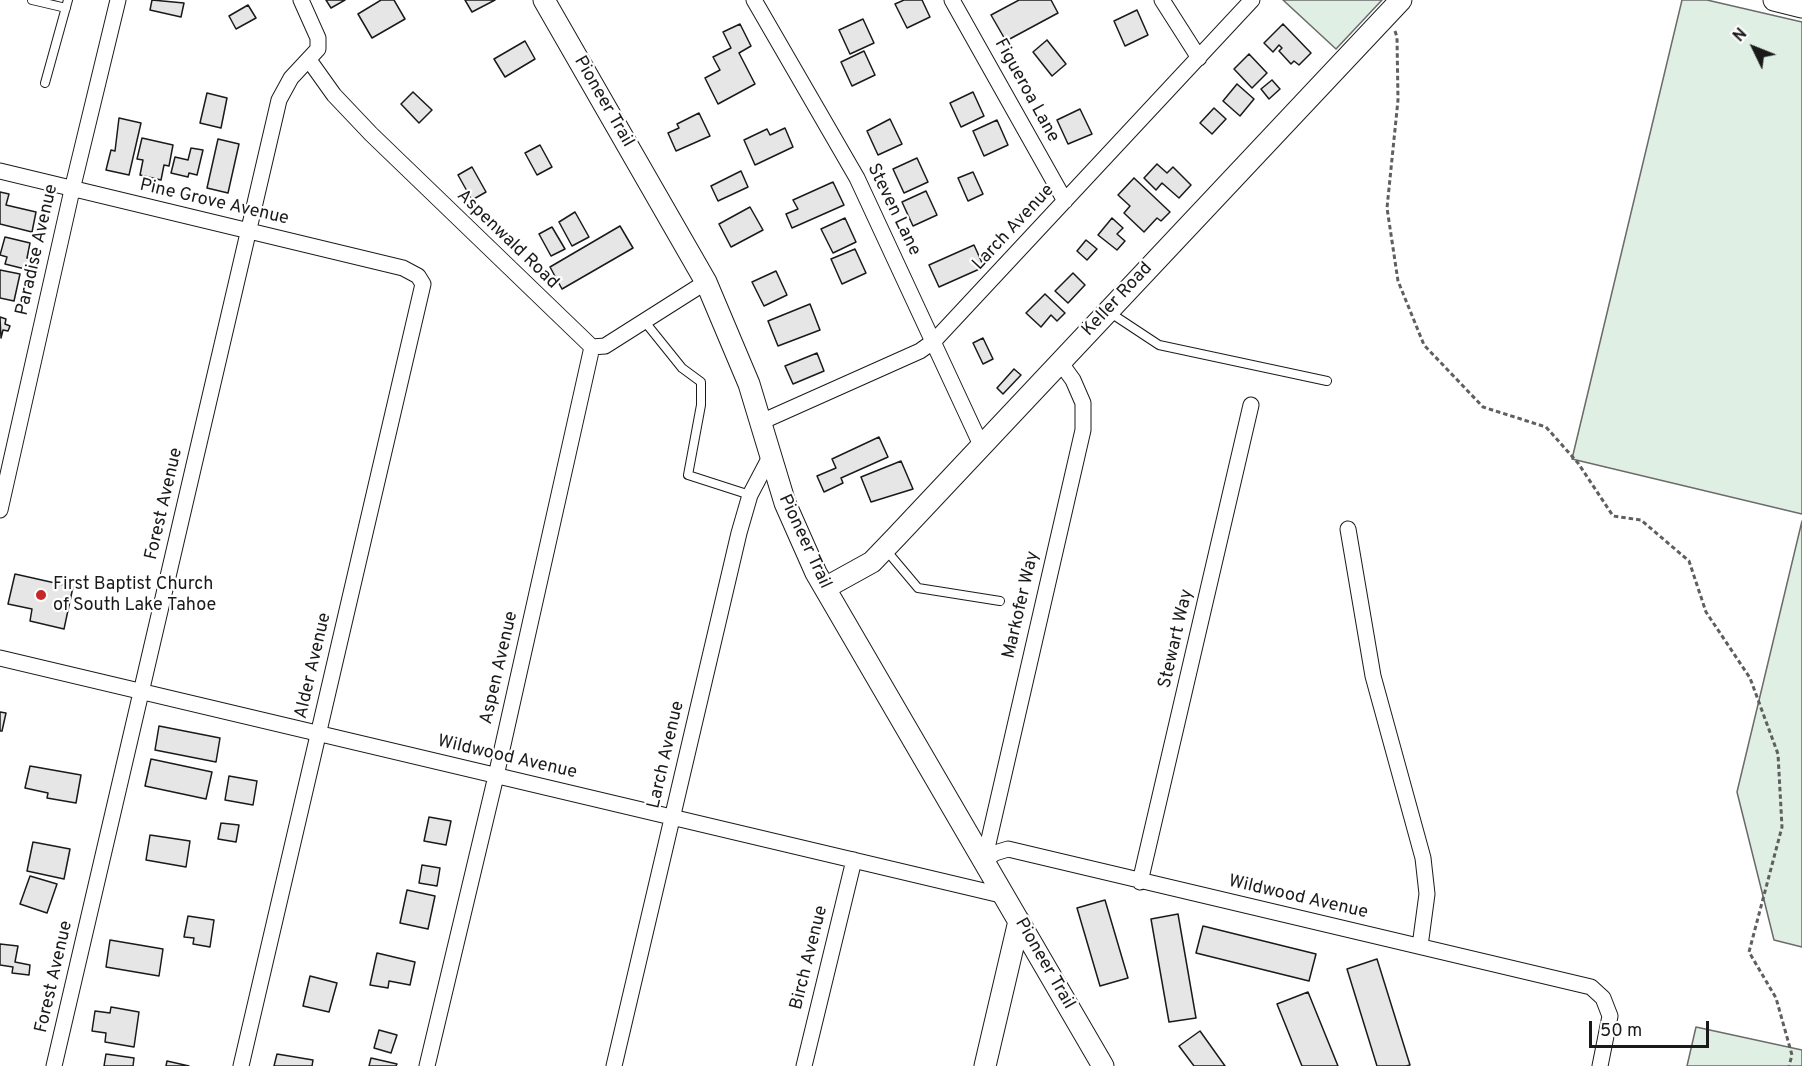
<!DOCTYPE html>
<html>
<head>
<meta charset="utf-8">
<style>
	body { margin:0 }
	#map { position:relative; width:1802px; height:1066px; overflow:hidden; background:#fff; font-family:Overpass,sans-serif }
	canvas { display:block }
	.north { position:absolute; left:1724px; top:18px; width:60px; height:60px; -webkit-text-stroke:4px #fff; paint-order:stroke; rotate:313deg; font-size:16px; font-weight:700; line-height:24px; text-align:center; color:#1a1a1a }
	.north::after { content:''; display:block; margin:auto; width:21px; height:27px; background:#1a1a1a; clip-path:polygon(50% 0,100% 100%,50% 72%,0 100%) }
	.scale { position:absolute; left:1589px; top:1021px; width:120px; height:27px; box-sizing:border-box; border:3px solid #1a1a1a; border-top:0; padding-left:8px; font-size:18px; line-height:21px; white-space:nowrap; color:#1a1a1a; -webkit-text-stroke:4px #fff; paint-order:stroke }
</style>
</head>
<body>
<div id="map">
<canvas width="1802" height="1066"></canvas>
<div class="north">N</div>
<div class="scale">50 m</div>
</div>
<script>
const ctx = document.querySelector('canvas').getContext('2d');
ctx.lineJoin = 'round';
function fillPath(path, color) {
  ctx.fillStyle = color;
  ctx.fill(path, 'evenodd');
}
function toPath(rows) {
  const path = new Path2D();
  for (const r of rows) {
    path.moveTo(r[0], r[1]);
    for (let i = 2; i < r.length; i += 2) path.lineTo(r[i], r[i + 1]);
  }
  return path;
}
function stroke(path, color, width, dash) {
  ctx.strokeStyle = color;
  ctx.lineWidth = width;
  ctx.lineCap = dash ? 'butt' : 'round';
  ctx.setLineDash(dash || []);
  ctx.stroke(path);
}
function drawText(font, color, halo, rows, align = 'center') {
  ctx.font = font + ' Overpass,sans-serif';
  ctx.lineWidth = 4.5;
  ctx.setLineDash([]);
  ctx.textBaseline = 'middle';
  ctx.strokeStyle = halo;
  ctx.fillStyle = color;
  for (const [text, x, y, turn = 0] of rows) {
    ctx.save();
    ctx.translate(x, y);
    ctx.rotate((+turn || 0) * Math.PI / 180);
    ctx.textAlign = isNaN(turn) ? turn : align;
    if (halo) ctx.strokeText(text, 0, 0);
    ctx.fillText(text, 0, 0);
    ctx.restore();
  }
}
const green = toPath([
	[1283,0,1382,0,1336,49,1283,0],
	[1682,0,1707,0,1802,22,1802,514,1572,459,1682,0],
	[1802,521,1802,947,1774,940,1737,792,1802,521],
	[1696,1027,1802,1050,1802,1066,1687,1066,1696,1027]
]);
const building = toPath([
	[152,0,184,3,181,17,150,10,152,0],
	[326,0,345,0,331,8,326,0],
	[381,0,394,0,405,19,372,38,358,14,381,0],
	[465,0,495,0,472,12,465,0],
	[904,0,922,0,930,17,907,28,895,4,904,0],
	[1019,0,1051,0,1058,13,1006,41,991,15,1019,0],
	[248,5,256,18,236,29,229,16,248,5],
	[1137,10,1148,35,1125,46,1114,21,1137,10],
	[863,19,874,43,850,54,839,30,863,19],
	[740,24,751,46,739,53,755,84,718,104,705,78,720,70,713,57,731,48,723,32,740,24],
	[1283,24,1311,53,1299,65,1294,61,1291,64,1279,51,1282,48,1279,45,1273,52,1264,43,1283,24],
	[1047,40,1066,64,1052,76,1033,52,1047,40],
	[525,41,535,59,505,77,494,59,525,41],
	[864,51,875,75,852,86,841,62,864,51],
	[1249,54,1267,73,1252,88,1234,69,1249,54],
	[1272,80,1280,89,1269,99,1261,89,1272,80],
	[1237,84,1254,99,1240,116,1223,101,1237,84],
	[413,92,432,110,419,123,401,104,413,92],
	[973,92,984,116,961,127,950,103,973,92],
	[207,93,227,98,221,128,200,123,207,93],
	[1214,108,1226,119,1212,134,1200,123,1214,108],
	[1080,109,1092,134,1068,144,1057,120,1080,109],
	[699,113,710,136,676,151,668,133,679,128,677,124,699,113],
	[119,118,141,123,129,175,106,170,111,150,115,151,119,118],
	[890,119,902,144,878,155,867,131,890,119],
	[997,120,1008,145,984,156,973,131,997,120],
	[785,128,793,147,755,165,744,140,767,129,770,135,785,128],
	[142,138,173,145,169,166,164,165,161,180,140,175,143,160,137,159,142,138],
	[218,139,239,144,228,193,207,188,218,139],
	[540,145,552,167,537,175,525,153,540,145],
	[191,148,203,150,197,175,189,173,188,177,171,173,175,157,188,160,191,148],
	[917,158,928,182,904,193,893,169,917,158],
	[1157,164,1167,173,1173,167,1191,185,1179,198,1162,183,1156,190,1144,178,1157,164],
	[472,167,486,192,472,200,458,175,472,167],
	[741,171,748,187,718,201,711,186,741,171],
	[973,172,983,194,968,201,958,178,973,172],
	[1134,178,1170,212,1161,221,1157,218,1144,232,1124,213,1130,206,1118,195,1134,178],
	[833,182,844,205,792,228,786,214,798,209,793,200,833,182],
	[926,191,937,215,913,226,902,202,926,191],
	[0,192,9,194,6,205,36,212,32,232,0,224,0,192],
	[750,207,763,230,731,247,719,224,750,207],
	[575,212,589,237,572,246,559,222,575,212],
	[845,218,856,242,833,253,821,229,845,218],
	[1112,218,1123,228,1117,234,1125,241,1117,250,1098,235,1112,218],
	[620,226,633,248,562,289,550,267,620,226],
	[552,227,565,249,551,256,539,234,552,227],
	[5,237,30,243,27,258,31,259,29,270,5,264,7,257,0,255,5,237],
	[1086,240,1097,249,1087,260,1077,251,1086,240],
	[974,245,984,267,939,287,929,265,974,245],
	[855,249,866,273,842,284,831,259,855,249],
	[0,270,20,274,14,301,0,298,0,270],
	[776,271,787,295,764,306,752,282,776,271],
	[1073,273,1085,285,1068,303,1055,291,1073,273],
	[1045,294,1065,313,1057,321,1051,315,1041,327,1026,313,1045,294],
	[810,304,820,330,778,346,768,321,810,304],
	[0,317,6,319,5,324,10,326,8,331,3,330,1,338,0,317],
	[983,338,993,359,983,364,973,343,983,338],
	[817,353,824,371,793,384,785,366,817,353],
	[1014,369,1021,375,1003,394,997,388,1014,369],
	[879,437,888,457,841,478,843,483,824,492,817,476,836,468,832,459,879,437],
	[901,461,913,489,871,502,861,477,901,461],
	[15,574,73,587,64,629,30,621,32,609,8,604,15,574],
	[0,712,6,713,2,731,0,731,0,712],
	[159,726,220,738,216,762,155,750,159,726],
	[151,759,212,772,206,799,145,786,151,759],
	[30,766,81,775,76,803,47,798,48,793,25,788,30,766],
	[229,776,257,781,253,805,225,800,229,776],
	[429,817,451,821,446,845,424,841,429,817],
	[221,823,239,825,236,842,218,839,221,823],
	[150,835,190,841,186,867,146,860,150,835],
	[33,842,70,849,64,879,27,871,33,842],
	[422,865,440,868,437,886,419,883,422,865],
	[30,876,57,884,47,913,20,904,30,876],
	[407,890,435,896,428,929,400,923,407,890],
	[1105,900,1128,978,1100,986,1077,908,1105,900],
	[1178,914,1196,1018,1169,1022,1151,919,1178,914],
	[188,916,214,920,210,947,193,944,194,938,184,937,188,916],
	[1203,926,1316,954,1309,981,1196,953,1203,926],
	[110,940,163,949,159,976,106,967,110,940],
	[0,944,18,946,15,962,30,965,29,975,12,973,13,967,0,965,0,944],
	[377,953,415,962,410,985,389,981,388,988,370,985,377,953],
	[1377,959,1410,1065,1406,1066,1377,1066,1347,969,1377,959],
	[310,976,337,983,329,1012,303,1006,310,976],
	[1308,992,1338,1066,1302,1066,1277,1004,1308,992],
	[111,1007,139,1012,134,1047,105,1042,106,1033,92,1031,95,1011,110,1013,111,1007],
	[379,1030,397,1035,391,1053,374,1048,379,1030],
	[1200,1031,1225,1066,1194,1066,1179,1046,1200,1031],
	[106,1054,134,1058,133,1066,104,1066,106,1054],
	[277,1054,313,1060,312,1066,274,1066,277,1054],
	[371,1058,397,1064,396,1066,369,1066,371,1058],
	[167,1061,189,1066,166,1066,167,1061]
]);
const path = toPath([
	[1395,31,1397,37,1398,100,1387,208,1398,281,1424,345,1483,407,1546,427,1578,463,1613,516,1641,520,1689,561,1706,612,1750,678,1778,754,1782,827,1749,952,1776,998,1792,1055,1789,1066]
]);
const lane = toPath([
	[32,0,66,8],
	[45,83,68,0],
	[1109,312,1159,345,1327,381],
	[645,322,682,368,701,382,701,405,688,475,750,495],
	[886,550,918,588,1000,601]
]);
const street = toPath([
	[754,0,857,178,981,445],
	[952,0,1065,201],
	[1162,0,1199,58],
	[309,60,334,95,371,134,592,347,605,346,706,282],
	[0,171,403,268,418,276,423,284,241,1066],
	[761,422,920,351,934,341,1252,0],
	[0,510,72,190,118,0],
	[1348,529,1373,676,1423,858,1427,894,1420,946],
	[0,658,1005,896],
	[984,861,995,853,1008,849,1591,987,1603,998,1610,1016,1600,1066],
	[984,861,1083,430,1083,403,1073,380,1060,362],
	[1140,882,1251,405],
	[54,1066,279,100,291,78,318,49,318,38,301,0],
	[427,1066,496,776,592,347],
	[614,1066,739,533,750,495,770,457],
	[804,1066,854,860]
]);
const secondary = toPath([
	[544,0,706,282,749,384,785,503,816,573,1103,1066],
	[1774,0,1802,7],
	[825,588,872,562,896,537,1401,0],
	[985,1066,1019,921]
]);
const markers = [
	[41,595,6,"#c62828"]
];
const streetNames = [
	["Figueroa Lane",1026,91,61],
	["Pioneer Trail",603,102,60],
	["Pine Grove Avenue",214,203,13],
	["Steven Lane",893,210,64],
	["Larch Avenue",1014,228,-47],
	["Aspenwald Road",507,240,44],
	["Paradise Avenue",38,250,-77],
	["Keller Road",1118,300,-47],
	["Forest Avenue",165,504,-77],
	["Pioneer Trail",804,542,65],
	["Markofer Way",1022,605,-77],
	["Stewart Way",1177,639,-77],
	["Alder Avenue",314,666,-77],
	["Aspen Avenue",500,668,-77],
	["Larch Avenue",667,755,-77],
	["Wildwood Avenue",507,758,13],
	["Wildwood Avenue",1298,898,13],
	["Birch Avenue",810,958,-76],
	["Pioneer Trail",1044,964,60],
	["Forest Avenue",55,977,-77]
];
const poiNames = [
	["First Baptist Church",53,585],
	["of South Lake Tahoe",53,606]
];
fillPath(green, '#e0efe3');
stroke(green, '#6a6a6a', 1.5);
fillPath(building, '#e6e6e6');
stroke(building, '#1a1a1a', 1.5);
stroke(lane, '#1a1a1a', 10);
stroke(street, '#1a1a1a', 17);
stroke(secondary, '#1a1a1a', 23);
stroke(path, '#5f5f5f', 3, [4.5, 3]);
stroke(lane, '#fff', 8);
stroke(street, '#fff', 15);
stroke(secondary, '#fff', 21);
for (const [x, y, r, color] of markers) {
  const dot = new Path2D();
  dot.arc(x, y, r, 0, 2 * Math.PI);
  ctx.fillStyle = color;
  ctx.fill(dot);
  stroke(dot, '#fff', 2);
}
drawText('18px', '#1a1a1a', '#fff', streetNames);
drawText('18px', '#1a1a1a', '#fff', poiNames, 'left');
</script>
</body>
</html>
